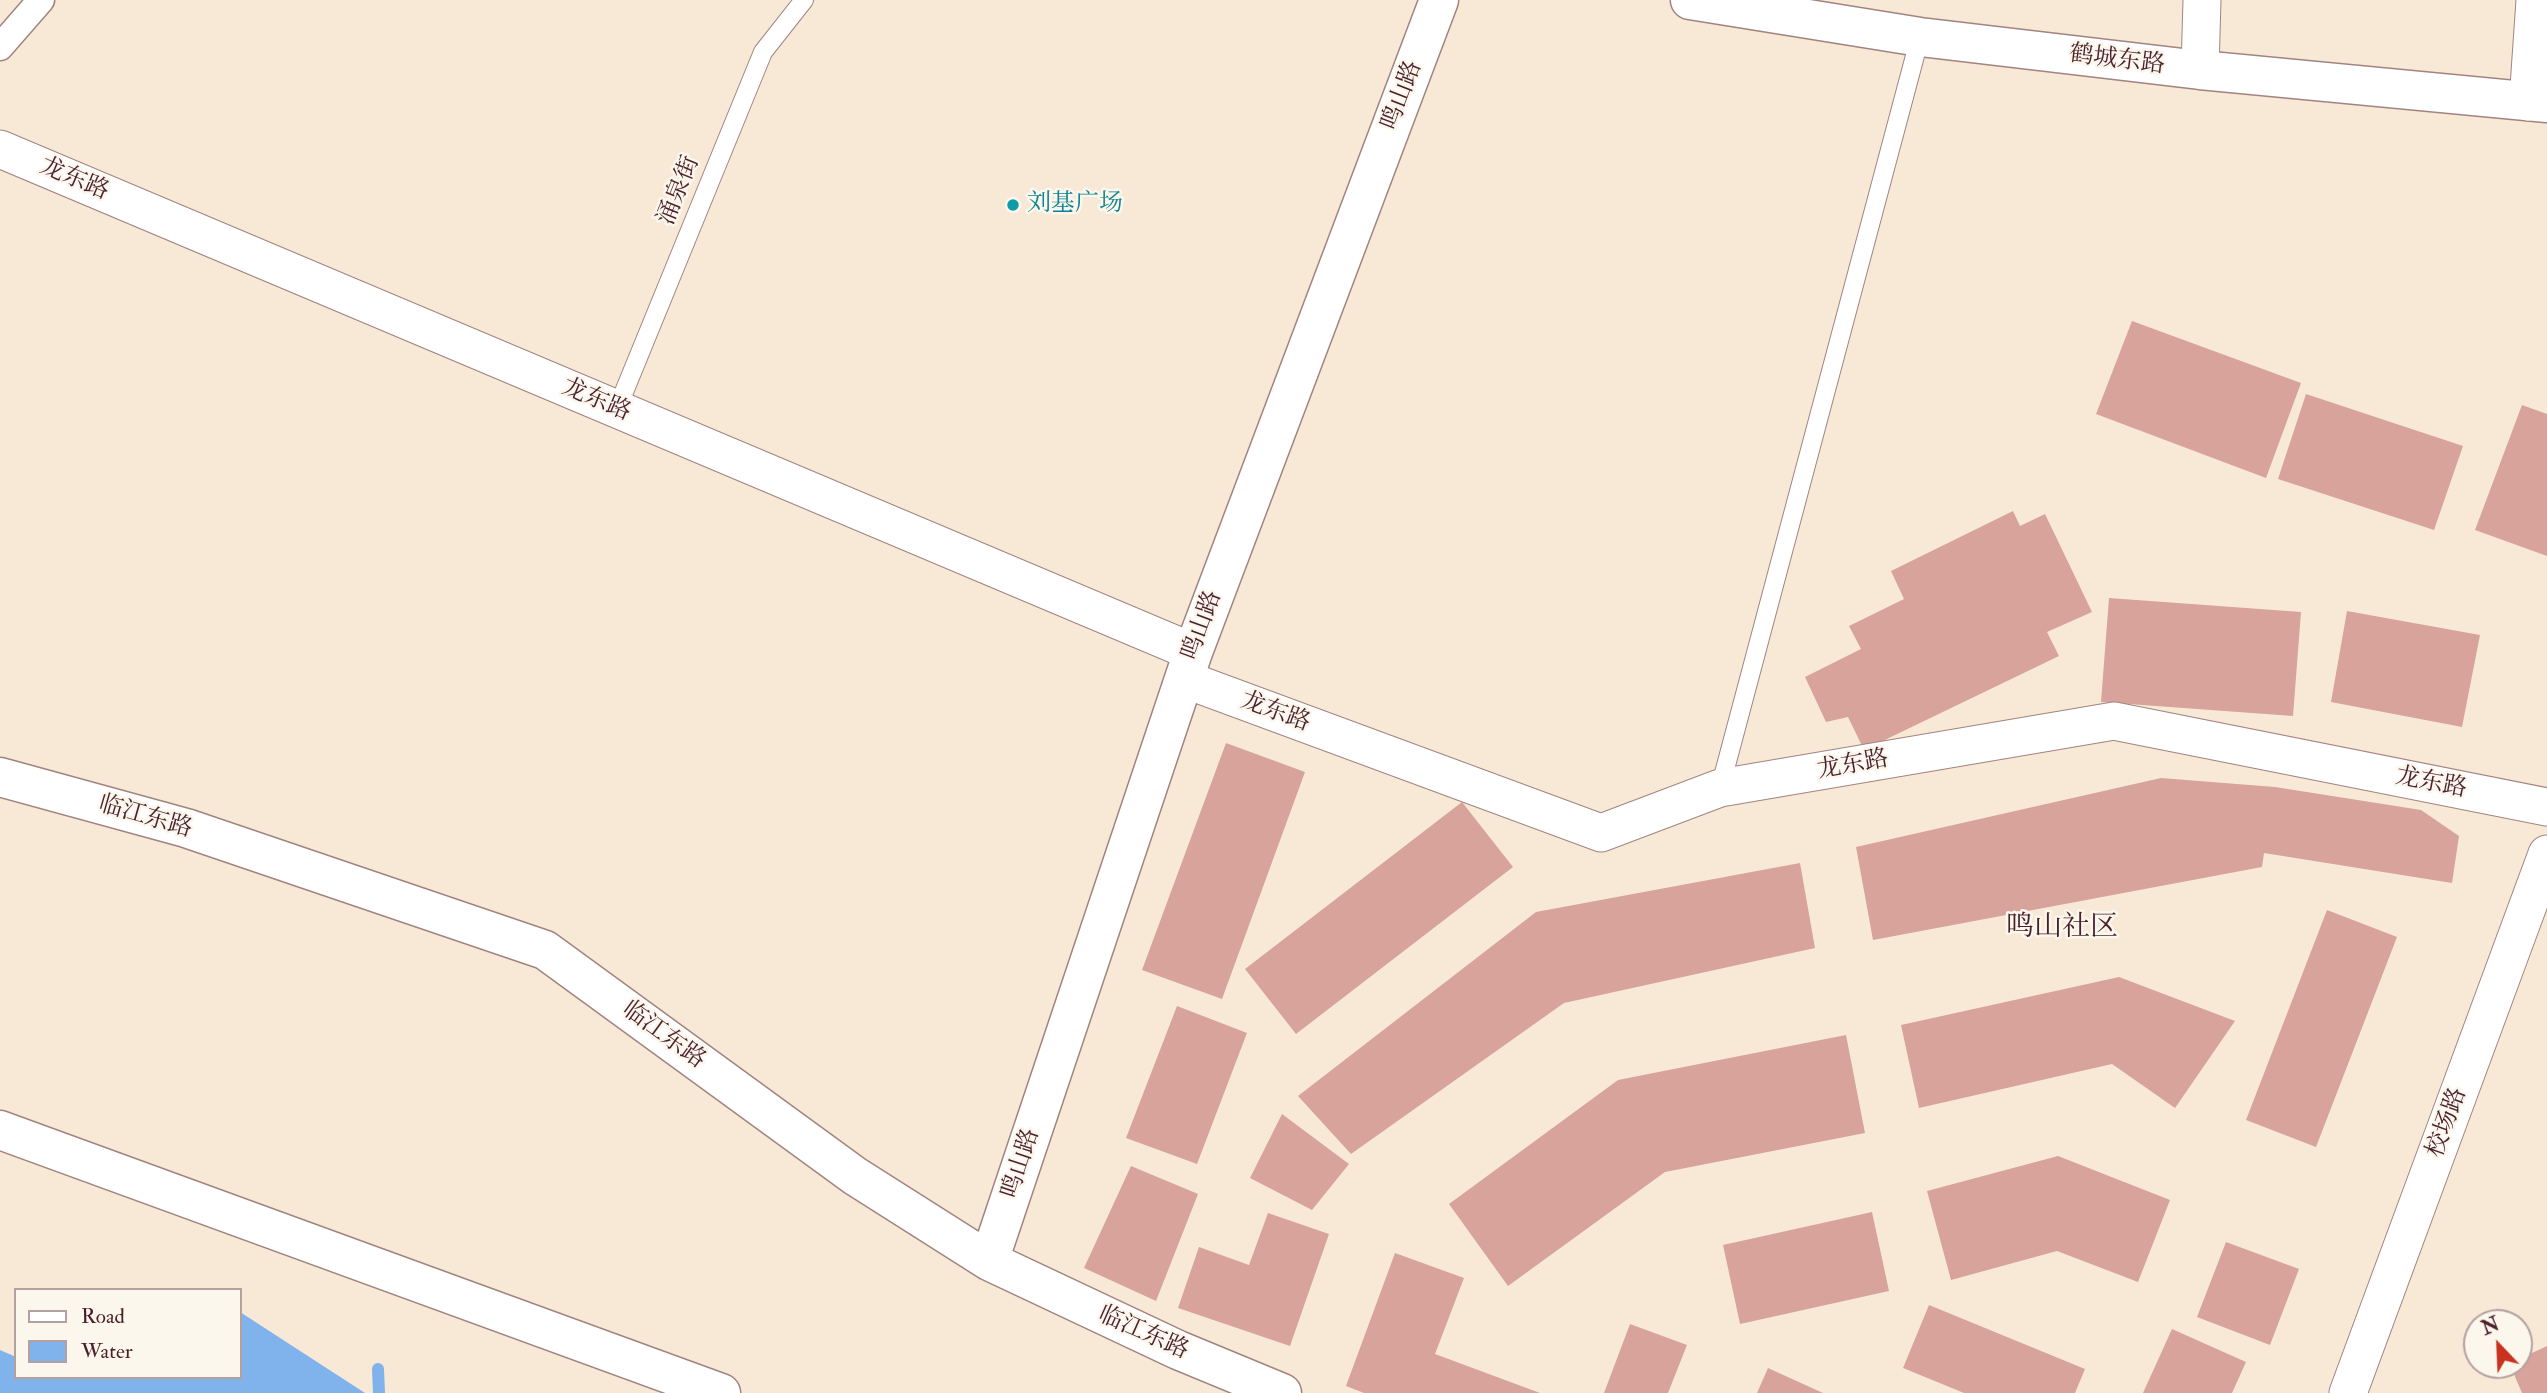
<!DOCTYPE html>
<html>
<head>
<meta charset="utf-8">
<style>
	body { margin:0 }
	#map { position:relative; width:2547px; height:1393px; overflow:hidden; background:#f8e9d6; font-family:"IM FELL Double Pica",serif }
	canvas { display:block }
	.legend { position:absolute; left:14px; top:1288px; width:228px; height:91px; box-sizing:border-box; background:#fbf7ec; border:2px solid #b4a19f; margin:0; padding:9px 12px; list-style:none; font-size:21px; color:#4a1f2b }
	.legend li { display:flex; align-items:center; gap:14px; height:35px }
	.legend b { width:35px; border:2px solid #b4a19f }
	.north { position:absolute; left:2463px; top:1309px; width:70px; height:70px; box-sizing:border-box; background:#fbf7ec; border:2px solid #b4a19f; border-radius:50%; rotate:337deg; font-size:19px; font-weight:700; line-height:28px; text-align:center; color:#4a1f2b }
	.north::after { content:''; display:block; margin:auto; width:24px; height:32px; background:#c8321e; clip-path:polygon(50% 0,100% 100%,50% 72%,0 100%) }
</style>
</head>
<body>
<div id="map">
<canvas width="2547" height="1393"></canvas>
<ul class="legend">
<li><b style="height:9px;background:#fff"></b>Road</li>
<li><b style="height:19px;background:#80b2ec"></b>Water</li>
</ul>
<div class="north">N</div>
</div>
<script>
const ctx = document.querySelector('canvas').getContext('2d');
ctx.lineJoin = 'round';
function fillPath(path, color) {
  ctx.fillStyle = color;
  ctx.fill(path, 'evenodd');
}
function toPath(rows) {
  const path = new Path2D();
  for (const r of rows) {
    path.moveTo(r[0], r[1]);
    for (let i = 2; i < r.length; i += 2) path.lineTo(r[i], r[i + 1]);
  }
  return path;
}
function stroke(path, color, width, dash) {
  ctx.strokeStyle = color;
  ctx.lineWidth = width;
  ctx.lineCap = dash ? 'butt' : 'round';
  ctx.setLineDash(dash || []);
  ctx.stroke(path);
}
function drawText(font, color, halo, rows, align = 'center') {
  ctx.font = font + ' "IM FELL Double Pica","Noto Serif SC",serif';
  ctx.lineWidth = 5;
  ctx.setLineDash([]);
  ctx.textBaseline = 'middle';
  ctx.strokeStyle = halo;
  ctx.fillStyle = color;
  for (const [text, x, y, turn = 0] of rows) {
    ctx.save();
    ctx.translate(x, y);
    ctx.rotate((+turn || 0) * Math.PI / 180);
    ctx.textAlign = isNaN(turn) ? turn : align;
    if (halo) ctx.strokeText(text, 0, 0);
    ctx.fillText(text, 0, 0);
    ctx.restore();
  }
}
const water = toPath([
	[240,1312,365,1393,0,1393,0,1350,16,1357,16,1377,240,1377]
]);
const stream = toPath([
	[378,1369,379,1393]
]);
const building = toPath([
	[2132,321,2301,383,2266,478,2096,414],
	[2306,394,2463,446,2434,530,2278,479],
	[2522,405,2547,414,2547,556,2475,530],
	[2013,511,2020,526,2045,514,2092,612,2047,632,2059,656,1864,750,1848,717,1826,722,1805,677,1861,649,1849,626,1904,599,1891,571],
	[2109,598,2301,612,2293,716,2101,702],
	[2347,611,2480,635,2462,727,2331,702],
	[1226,743,1305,772,1222,999,1142,970],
	[2161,778,2275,787,2421,810,2459,836,2452,883,2264,853,2262,867,1873,940,1856,847],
	[1462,802,1513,867,1296,1034,1245,969],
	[1800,863,1815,948,1564,1003,1351,1154,1298,1096,1536,912],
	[2327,910,2397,937,2316,1147,2246,1120],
	[2119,977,2235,1021,2175,1108,2112,1064,1919,1108,1901,1025],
	[1177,1006,1247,1033,1197,1164,1126,1138],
	[1846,1035,1865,1133,1665,1172,1508,1286,1449,1204,1618,1080],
	[1282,1114,1349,1164,1312,1210,1250,1178],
	[2058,1156,2170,1200,2138,1282,2057,1251,1951,1280,1927,1191],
	[1131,1166,1198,1194,1156,1301,1084,1268],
	[1872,1212,1889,1291,1740,1324,1723,1245],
	[1268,1213,1329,1234,1290,1346,1178,1308,1199,1247,1249,1265],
	[2226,1242,2299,1269,2270,1345,2197,1317],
	[1395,1253,1464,1278,1435,1354,1540,1393,1364,1393,1346,1386],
	[1929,1305,2085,1369,2075,1393,1964,1393,1903,1368],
	[1630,1324,1687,1345,1668,1393,1604,1393],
	[2172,1329,2246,1362,2232,1393,2143,1393],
	[2547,1346,2547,1393,2522,1393,2510,1365,2519,1365,2519,1359],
	[1768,1368,1823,1393,1757,1393]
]);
const service = toPath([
	[617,409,763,52,804,0],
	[1720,788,1920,37]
]);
const pedestrian = toPath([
	[0,47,41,0]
]);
const minor = toPath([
	[2200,70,2202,0],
	[2528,102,2535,0],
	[0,149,1193,652],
	[1184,679,1601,833,1720,788,2114,721,2547,807],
	[2348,1393,2547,854]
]);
const tertiary = toPath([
	[1690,0,1920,37,2200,70,2547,103],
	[0,777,186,828,545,950,855,1176,989,1261,1178,1350,1282,1393],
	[989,1261,1193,652,1439,0]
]);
const primary = toPath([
	[0,1130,721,1393]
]);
const markers = [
	[1013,205,7,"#0f9aa8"]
];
const streetNames = [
	["鹤城东路",2117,61,7],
	["鸣山路",1403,96,-69],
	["龙东路",74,180,23],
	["涌泉街",680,191,-68],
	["龙东路",596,401,23],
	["鸣山路",1203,626,-70],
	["龙东路",1275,713,20],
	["龙东路",1853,766,-10],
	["龙东路",2431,784,11],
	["临江东路",145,818,16],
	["临江东路",663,1036,36],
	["校场路",2448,1123,-70],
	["鸣山路",1022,1164,-72],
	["临江东路",1143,1334,24]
];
const cultureNames = [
	["刘基广场",1027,205]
];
const quarterNames = [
	["鸣山社区",2062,929]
];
fillPath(water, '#80b2ec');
stroke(stream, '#80b2ec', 12);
fillPath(building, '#d7a39b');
stroke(service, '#a18480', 20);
stroke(pedestrian, '#a18480', 29);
stroke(minor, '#a18480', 39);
stroke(tertiary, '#a18480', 41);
stroke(primary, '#a18480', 41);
stroke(service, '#fff', 18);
stroke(pedestrian, '#fff', 26);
stroke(minor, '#fff', 37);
stroke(tertiary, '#fff', 38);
stroke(primary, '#fff', 38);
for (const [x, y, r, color] of markers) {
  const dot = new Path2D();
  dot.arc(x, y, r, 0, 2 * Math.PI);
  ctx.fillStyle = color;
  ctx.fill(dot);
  stroke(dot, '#fbf7ec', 2.5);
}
drawText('24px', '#4a1f2b', '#fbf7ec', streetNames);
drawText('24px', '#0d838f', '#fbf7ec', cultureNames, 'left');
drawText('28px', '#4a1f2b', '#fbf7ec', quarterNames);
</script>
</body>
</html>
